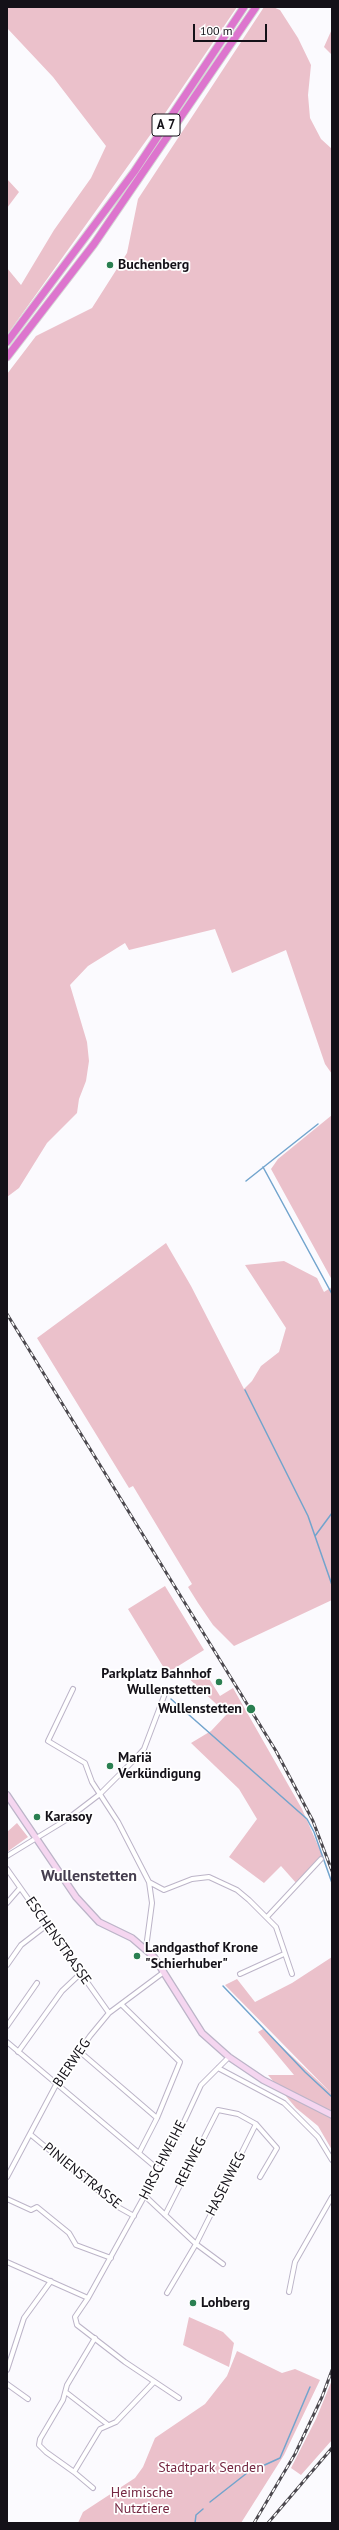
<!DOCTYPE html>
<html>
<head>
<meta charset="utf-8">
<style>
	body { margin:0 }
	#map { position:relative; width:339px; height:2530px; overflow:hidden; background:#fbfafe; font-family:"PT Sans",sans-serif }
	canvas { display:block }
	.frame { position:absolute; inset:0; border:8px solid #141118; pointer-events:none }
	.scale { position:absolute; left:193px; top:24px; width:74px; height:18px; box-sizing:border-box; border:2px solid #141118; border-top:0; padding-left:5px; font-size:12px; line-height:14px; white-space:nowrap; color:#141118; -webkit-text-stroke:3px #fff; paint-order:stroke }
</style>
</head>
<body>
<div id="map">
<canvas width="339" height="2530"></canvas>
<div class="frame"></div>
<div class="scale">100 m</div>
</div>
<script>
const ctx = document.querySelector('canvas').getContext('2d');
ctx.lineJoin = 'round';
function fillPath(path, color) {
  ctx.fillStyle = color;
  ctx.fill(path, 'evenodd');
}
function toPath(rows) {
  const path = new Path2D();
  for (const r of rows) {
    path.moveTo(r[0], r[1]);
    for (let i = 2; i < r.length; i += 2) path.lineTo(r[i], r[i + 1]);
  }
  return path;
}
function stroke(path, color, width, dash) {
  ctx.strokeStyle = color;
  ctx.lineWidth = width;
  ctx.lineCap = dash ? 'butt' : 'round';
  ctx.setLineDash(dash || []);
  ctx.stroke(path);
}
function drawText(font, color, halo, rows, align = 'center') {
  ctx.font = font + ' "PT Sans",sans-serif';
  ctx.lineWidth = 3.5;
  ctx.setLineDash([]);
  ctx.textBaseline = 'middle';
  ctx.strokeStyle = halo;
  ctx.fillStyle = color;
  for (const [text, x, y, turn = 0] of rows) {
    ctx.save();
    ctx.translate(x, y);
    ctx.rotate((+turn || 0) * Math.PI / 180);
    ctx.textAlign = isNaN(turn) ? turn : align;
    if (halo) ctx.strokeText(text, 0, 0);
    ctx.fillText(text, 0, 0);
    ctx.restore();
  }
}
const green = toPath([
	[7,7,237,7,153,131,7,335,7,268,21,285,54,230,91,178,106,146,53,77,7,28],
	[264,7,273,7,280,10,298,38,311,65,308,95,310,118,321,139,332,149,332,1074,325,1064,286,950,232,973,215,929,129,950,125,943,88,966,70,985,87,1042,89,1061,86,1081,79,1099,77,1113,47,1143,19,1188,7,1197,7,374,36,336,92,308,127,253,138,199],
	[332,29,332,55,324,47],
	[7,179,19,192,7,208],
	[332,1115,332,1280,271,1169,278,1159],
	[166,1243,191,1286,244,1389,252,1381,261,1366,279,1352,286,1328,245,1265,284,1261,317,1278,324,1292,332,1287,332,1600,234,1646,213,1625,198,1603,188,1587,192,1584,133,1486,129,1488,37,1338],
	[165,1586,204,1650,167,1673,128,1609],
	[191,1670,197,1677,204,1675,208,1677,220,1696,233,1688,302,1809,323,1857,297,1884,281,1866,264,1883,229,1857,257,1819,239,1789,191,1743,211,1731,227,1714,184,1674],
	[17,1823,28,1837,7,1852,7,1832],
	[332,1957,332,2094,225,1985,237,1979,255,2002,292,1983],
	[263,2029,332,2094,332,2150,318,2126,296,2108,268,2075,294,2075,258,2032],
	[189,2317,223,2332,234,2343,229,2367,183,2345],
	[237,2351,282,2373,295,2369,320,2380,284,2455,241,2523,78,2523,83,2512,135,2478,143,2467,155,2438,205,2404,227,2376],
	[332,2380,332,2440,301,2475,291,2468,316,2419]
]);
const stream = toPath([
	[263,1167,332,1294],
	[246,1181,318,1124],
	[245,1390,308,1516,332,1585],
	[315,1536,332,1513],
	[171,1699,307,1819,314,1832,332,1883],
	[223,1986,305,2072,332,2097],
	[210,2502,247,2473,280,2458,310,2387],
	[195,2523,196,2515,203,2509]
]);
const minor = toPath([
	[73,1689,48,1741,85,1763,92,1782,118,1822,149,1882,152,1903,146,1948],
	[7,1856,66,1820,100,1794,135,1759,144,1749,166,1691],
	[7,1869,109,2013],
	[149,1882,164,1890,192,1879,209,1877,237,1890,249,1900,276,1927,292,1974],
	[7,1903,20,1888],
	[267,1917,321,1859],
	[7,1965,21,1945,47,1925],
	[240,1974,284,1954],
	[121,2004,180,2062,157,2118,139,2153],
	[7,2026,37,1983],
	[7,2042,159,2170],
	[79,2051,157,2118],
	[18,2052,62,1991,80,1974],
	[218,2068,284,2103,318,2137,332,2160],
	[30,2134,118,2207,134,2216],
	[7,2177,57,2083,90,2036,109,2013,164,1972],
	[145,2196,196,2244,223,2264],
	[7,2199,31,2210,37,2207,69,2233,76,2245,111,2258],
	[165,2215,218,2110,238,2114,256,2124,277,2148,260,2177],
	[7,2262,88,2298,176,2139,201,2085,229,2057],
	[289,2292,295,2262,332,2197],
	[167,2293,196,2244,256,2124],
	[88,2298,75,2317,77,2325,125,2362,179,2398],
	[95,2338,67,2385,63,2400,40,2439,39,2445,46,2452,74,2472,100,2429,116,2422,154,2382],
	[7,2370,24,2318,51,2281],
	[7,2384,28,2399],
	[67,2393,107,2424],
	[74,2472,93,2488]
]);
const secondary = toPath([
	[7,1795,76,1897,99,1922,132,1938,154,1957,202,2033,229,2057,263,2080,332,2115]
]);
const motorway = toPath([
	[7,342,134,172,244,7],
	[7,357,94,244,256,7]
]);
const rail = toPath([
	[7,1314,276,1751,313,1821,332,1871],
	[254,2523,295,2454,322,2397,332,2370],
	[268,2523,332,2448]
]);
const markers = [
	[110,265,4,"#2a7f51"],
	[219,1682,4,"#2a7f51"],
	[251,1709,5,"#2a7f51"],
	[110,1766,4,"#2a7f51"],
	[37,1817,4,"#2a7f51"],
	[137,1956,4,"#2a7f51"],
	[193,2303,4,"#2a7f51"]
];
const shields = [
	[166,125,28]
];
const shieldNames = [
	["A 7",166,125]
];
const poiNames = [
	["Buchenberg",118,265],
	["Parkplatz Bahnhof",211,1674,"right"],
	["Wullenstetten",211,1690,"right"],
	["Wullenstetten",242,1709,"right"],
	["Mariä",118,1758],
	["Verkündigung",118,1774],
	["Karasoy",45,1817],
	["Landgasthof Krone",145,1948],
	["\"Schierhuber\"",145,1964],
	["Lohberg",201,2303]
];
const streetNames = [
	["ESCHENSTRASSE",58,1941,55],
	["BIERWEG",72,2063,-56],
	["HIRSCHWEIHE",163,2160,-63],
	["REHWEG",191,2162,-64],
	["PINIENSTRASSE",82,2176,39],
	["HASENWEG",226,2184,-63]
];
const parkNames = [
	["Stadtpark Senden",211,2468],
	["Heimische",142,2493],
	["Nutztiere",142,2509]
];
const quarterNames = [
	["Wullenstetten",89,1876]
];
fillPath(green, '#ebc1cb');
stroke(stream, '#72a4cd', 1.5);
stroke(minor, '#bcb4c8', 6);
stroke(secondary, '#bcb4c8', 8);
stroke(motorway, '#d5d4d5', 9);
stroke(minor, '#fff', 4);
stroke(secondary, '#f5d6f0', 5.5);
stroke(motorway, '#dd75ce', 7);
stroke(rail, '#4b484e', 3);
stroke(rail, '#fff', 1.5, [4.5]);
for (const [x, y, r, color] of markers) {
  const dot = new Path2D();
  dot.arc(x, y, r, 0, 2 * Math.PI);
  ctx.fillStyle = color;
  ctx.fill(dot);
  stroke(dot, '#fff', 1.5);
}
for (const [x, y, w] of shields) {
  const box = new Path2D();
  box.roundRect(x - w / 2, y - 11, w, 22, 3);
  ctx.fillStyle = '#fff';
  ctx.fill(box);
  stroke(box, '#141118', 1);
}
drawText('bold 13px', '#141118', null, shieldNames);
drawText('bold 14px', '#141118', '#fff', poiNames, 'left');
drawText('14px', '#141118', '#fff', streetNames);
drawText('14px', '#762943', '#fff', parkNames);
drawText('bold 16px', '#453e4f', '#fff', quarterNames);
</script>
</body>
</html>
